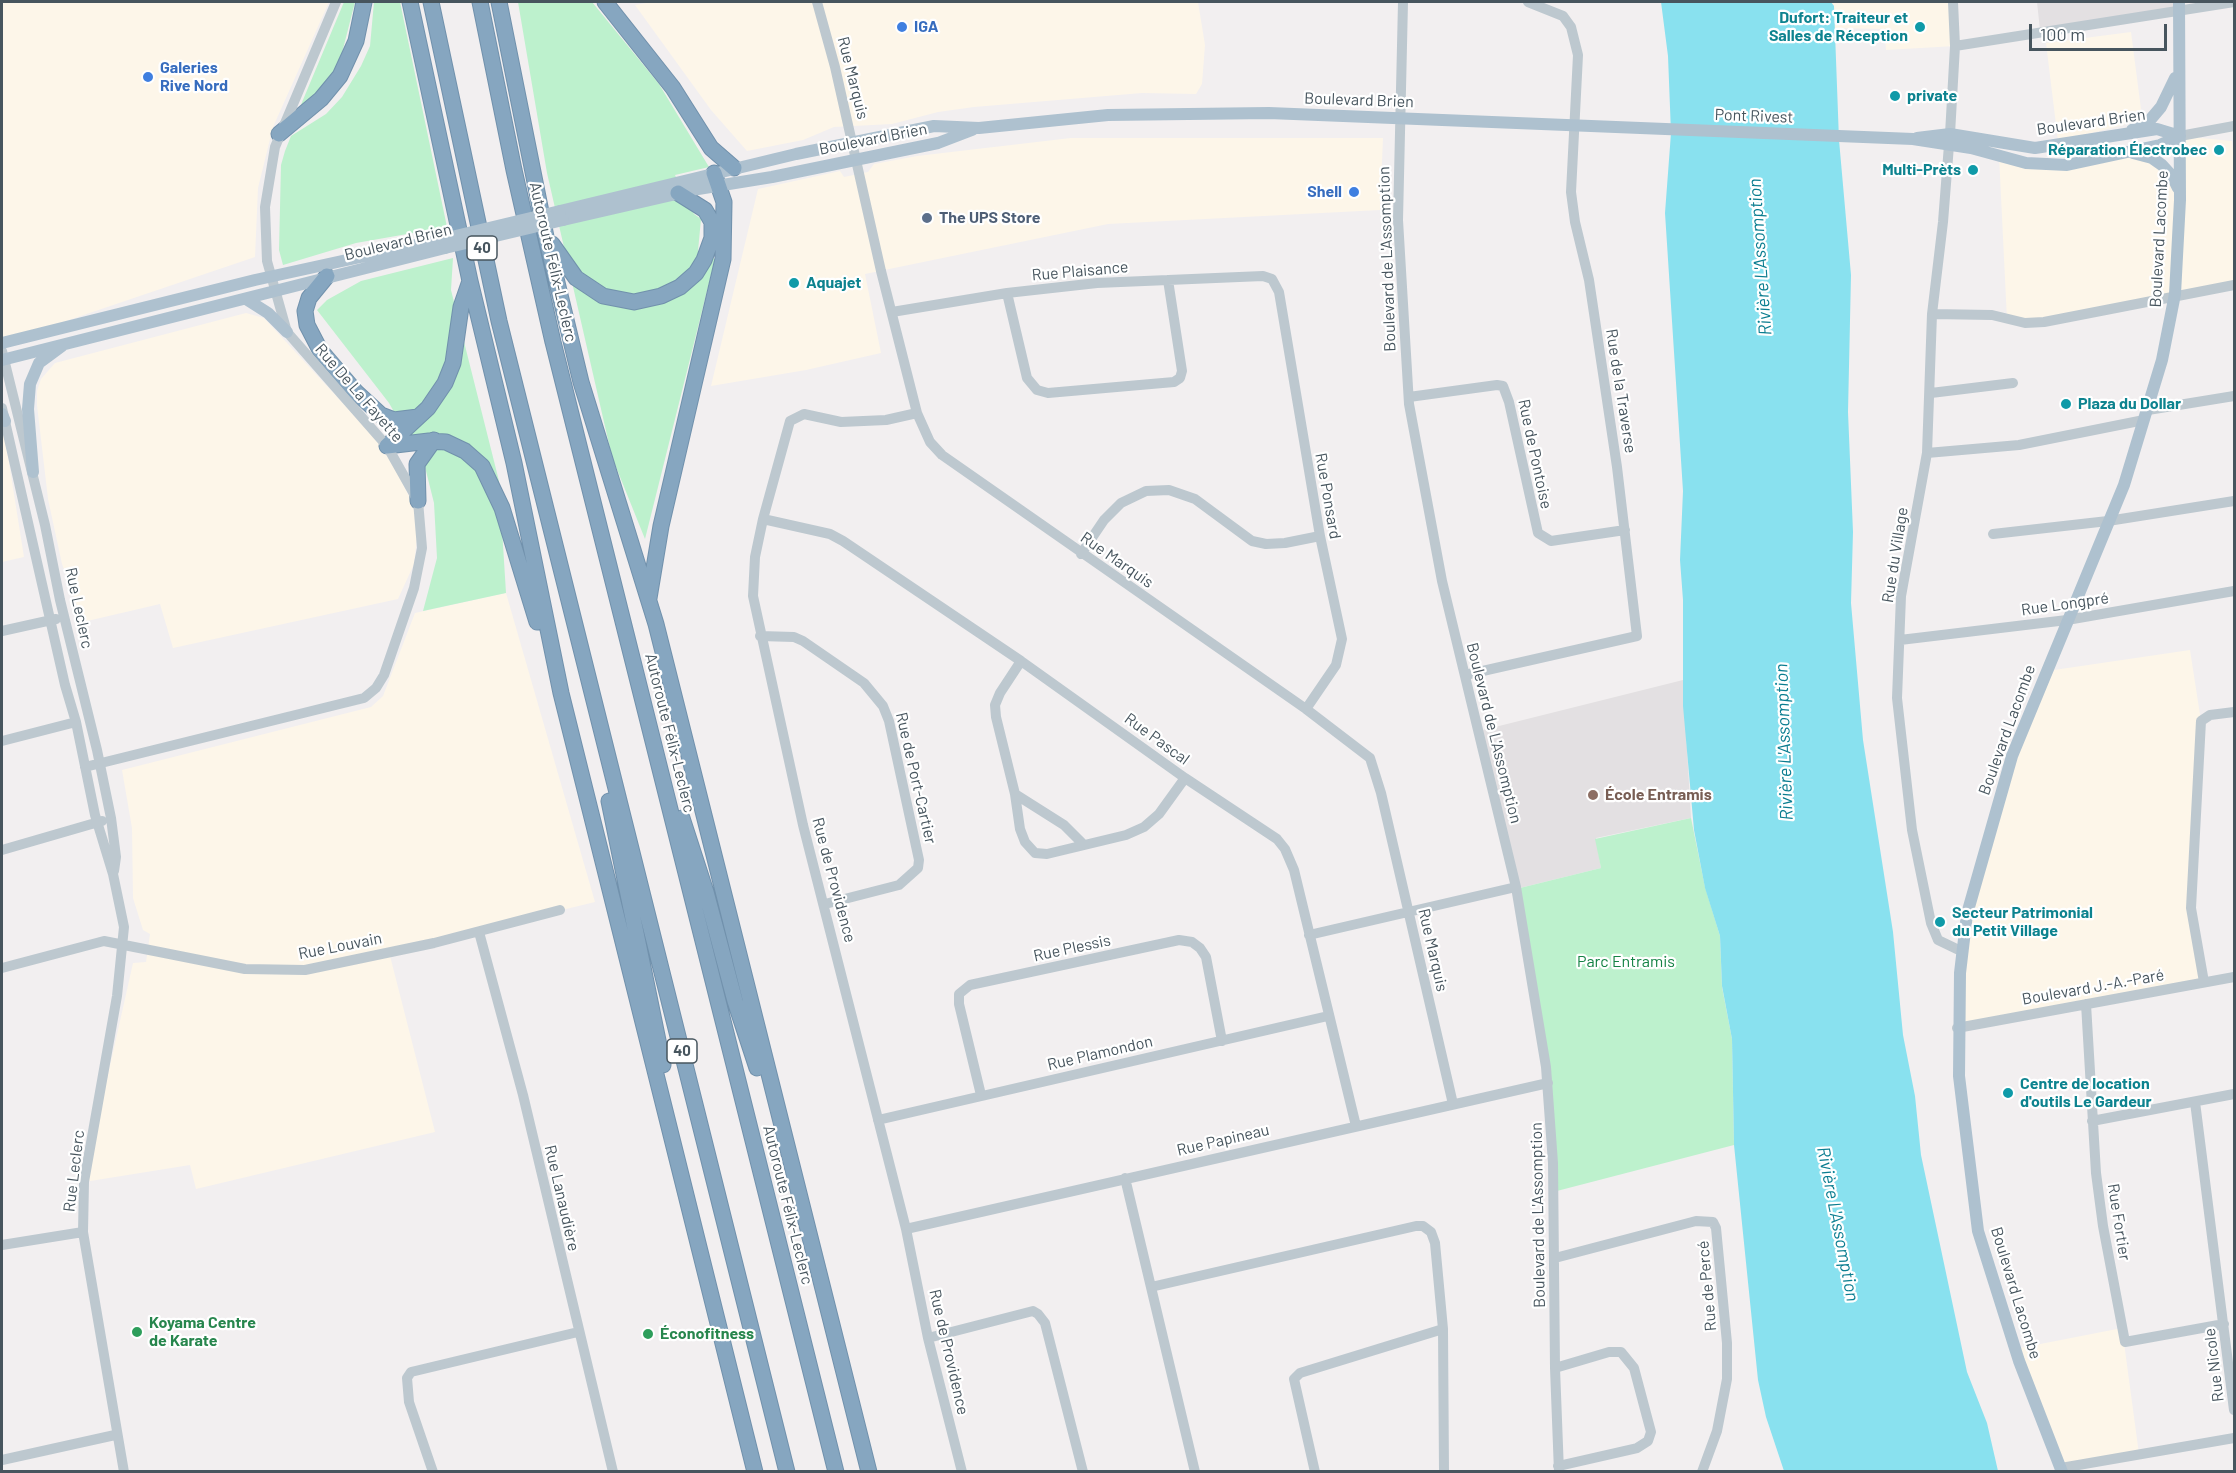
<!DOCTYPE html>
<html>
<head>
<meta charset="utf-8">
<style>
	body { margin:0 }
	#map { position:relative; width:2236px; height:1473px; overflow:hidden; background:#f2eff0; font-family:Barlow,sans-serif }
	canvas { display:block }
	.frame { position:absolute; inset:0; border:3px solid #47555e; pointer-events:none }
	.scale { position:absolute; left:2029px; top:24px; width:138px; height:27px; box-sizing:border-box; border:3px solid #47555e; border-top:0; padding-left:8px; font-size:18px; line-height:21px; white-space:nowrap; color:#47555e; -webkit-text-stroke:4px #fff; paint-order:stroke }
</style>
</head>
<body>
<div id="map">
<canvas width="2236" height="1473"></canvas>
<div class="frame"></div>
<div class="scale">100 m</div>
</div>
<script>
const ctx = document.querySelector('canvas').getContext('2d');
ctx.lineJoin = 'round';
function fillPath(path, color) {
  ctx.fillStyle = color;
  ctx.fill(path, 'evenodd');
}
function toPath(rows) {
  const path = new Path2D();
  for (const r of rows) {
    path.moveTo(r[0], r[1]);
    for (let i = 2; i < r.length; i += 2) path.lineTo(r[i], r[i + 1]);
  }
  return path;
}
function stroke(path, color, width, dash) {
  ctx.strokeStyle = color;
  ctx.lineWidth = width;
  ctx.lineCap = dash ? 'butt' : 'round';
  ctx.setLineDash(dash || []);
  ctx.stroke(path);
}
function drawText(font, color, halo, rows, align = 'center') {
  ctx.font = font + ' Barlow,sans-serif';
  ctx.lineWidth = 4.5;
  ctx.setLineDash([]);
  ctx.textBaseline = 'middle';
  ctx.strokeStyle = halo;
  ctx.fillStyle = color;
  for (const [text, x, y, turn = 0] of rows) {
    ctx.save();
    ctx.translate(x, y);
    ctx.rotate((+turn || 0) * Math.PI / 180);
    ctx.textAlign = isNaN(turn) ? turn : align;
    if (halo) ctx.strokeText(text, 0, 0);
    ctx.fillText(text, 0, 0);
    ctx.restore();
  }
}
const commercial = toPath([
	[2,2,329,2,273,127,258,188,255,257,63,322,2,339],
	[652,2,1198,2,1205,45,1202,84,1196,94,1142,93,974,107,938,112,892,124,834,127,803,140,747,151,711,110,635,5],
	[1831,2,1953,2,1955,46,1886,50,1884,29,1835,28,1834,6],
	[2131,32,2141,109,2124,125,2058,141,2046,43],
	[2180,136,2232,141,2234,162,2234,285,2065,318,2007,320,1999,155,2067,165,2128,152,2152,158,2179,190],
	[1071,138,1383,138,1380,210,1108,224,865,274,881,353,806,370,711,386,758,189,840,171,844,177,868,172,874,164,917,156],
	[246,313,264,318,385,449,411,500,415,514,417,537,414,564,398,599,173,648,160,604,83,622,62,564,48,499,37,405,37,391,41,379,55,363],
	[2,419,24,557,2,562],
	[506,593,595,902,389,952,435,1132,196,1189,190,1165,84,1182,133,963,146,962,150,934,143,930,133,898,132,828,122,770,371,707,383,696,415,613],
	[2190,650,2201,721,2191,908,2204,982,1957,1028,1963,952,2012,756,2054,670],
	[2122,1328,2139,1454,2061,1468,2015,1349]
]);
const education = toPath([
	[2037,2,2179,2,2179,10,2040,30],
	[1683,680,1691,818,1596,838,1601,868,1516,889,1479,731]
]);
const green = toPath([
	[344,2,355,2,342,53,334,72,317,93,300,107],
	[374,2,400,2,447,227,356,243,283,265,279,250,281,165,285,151,291,136,326,114,342,97,361,66,370,46],
	[518,2,592,2,659,84,709,167,675,175,694,214,701,219,698,251,715,259,645,539,612,457,547,173],
	[453,258,451,290,499,481,506,593,423,611,437,558,434,503,425,467,389,403,317,310,327,300,361,281],
	[1691,818,1705,887,1720,936,1722,987,1732,1039,1734,1145,1553,1192,1552,1137,1516,889,1601,868,1595,839]
]);
const water = toPath([
	[1661,2,1831,2,1834,6,1839,140,1851,275,1848,412,1853,532,1851,603,1863,740,1893,932,1903,1035,1915,1096,1921,1155,1967,1372,1987,1423,1998,1471,1784,1471,1766,1417,1758,1380,1734,1145,1732,1039,1722,986,1720,936,1705,888,1694,830,1683,706,1683,600,1680,560,1683,491,1665,213,1671,133,1668,56]
]);
const minor = toPath([
	[817,2,835,67,881,271,917,413,930,442,942,455,1306,709,1370,758,1381,793,1453,1104],
	[1403,2,1398,220,1409,404,1442,581,1516,887,1546,1067,1553,1163,1555,1368,1559,1472],
	[1955,46,2234,2],
	[1950,134,1955,46,1953,2],
	[2180,136,2234,126],
	[1949,145,1943,222,1932,314,1927,453,1901,596,1897,698,1912,830,1931,923,1938,940,1963,952],
	[1007,293,1027,378,1037,390,1048,393,1174,382,1180,378,1182,371,1168,280],
	[892,312,1007,293,1097,283,1263,276,1272,279,1279,292,1320,536,1342,639,1336,665,1306,709],
	[1932,314,1992,315,2025,323,2044,322,2234,285],
	[2,351,45,525,60,600,97,750,111,818,116,857,114,871],
	[1931,393,2013,383],
	[1409,397,1497,385,1503,386,1509,402,1538,533,1551,541,1625,530],
	[2,408,65,685,76,722,95,815,113,874,124,927,117,996,84,1182,83,1232,124,1472],
	[2148,410,2234,396],
	[917,413,886,420,841,422,804,414,790,421,763,519,755,557,753,596,803,825,906,1229,928,1338,962,1472],
	[1927,453,2019,445,2144,420],
	[763,519,830,534,843,541,1021,661,1185,778,1277,839,1285,849,1294,870,1356,1126],
	[1993,534,2108,521,2234,501],
	[1081,554,1104,520,1121,503,1146,491,1169,490,1195,499,1252,541,1266,544,1285,543,1320,536],
	[2,631,56,619],
	[760,636,794,637,803,641,864,683,883,706,889,721,919,860,918,868,899,885,825,904],
	[1900,640,2067,620,2234,591],
	[1021,661,1000,693,995,705,996,717,1015,794,1020,829,1025,842,1035,853,1047,854,1126,835,1144,827,1159,814,1185,778],
	[1465,675,1637,636,1617,467,1589,280,1575,222,1571,192,1578,55,1571,27,1563,16,1528,2],
	[2,741,76,722],
	[85,767,364,698,376,688,384,675,414,588,422,548,418,501,387,446,287,332,267,261,265,207,275,147,336,2],
	[1015,794,1064,825,1084,845],
	[2,850,102,821],
	[479,932,523,1095,613,1472],
	[1309,935,1516,887],
	[2,968,104,941,245,969,305,970,434,943,560,910],
	[2204,982,2191,908,2201,721,2210,715,2234,712],
	[2086,1004,2096,1173,2103,1226,2125,1342,2224,1324],
	[1957,1028,2234,977],
	[981,1095,959,1004,959,994,970,985,1179,940,1192,942,1200,948,1206,957,1222,1041],
	[2195,1102,2234,1410],
	[878,1120,1328,1016],
	[2092,1121,2234,1094],
	[1125,1178,1195,1472],
	[906,1229,1548,1083],
	[2,1245,83,1232],
	[1555,1258,1696,1221,1713,1222,1716,1228,1727,1343,1727,1379,1717,1431,1702,1472],
	[1151,1287,1416,1226,1423,1226,1431,1232,1435,1243,1443,1329,1444,1472],
	[928,1338,1033,1311,1038,1314,1045,1323,1083,1472],
	[1555,1368,1609,1352,1621,1352,1634,1368,1651,1432,1648,1441,1637,1448,1558,1466],
	[2,1460,115,1435],
	[2061,1468,2234,1438],
	[433,1472,409,1402,407,1378,411,1372,578,1332],
	[1315,1472,1294,1379,1300,1373,1443,1329]
]);
const major = toPath([
	[2132,130,2150,120,2161,107,2175,78],
	[1917,138,1950,134,2035,148,2157,129,2180,136],
	[2133,153,2152,158,2162,165,2172,176,2178,188],
	[560,211,796,154,934,126,979,128,1108,115,1269,113,1913,139,1971,148,2026,163,2067,165,2160,145,2180,136],
	[563,220,698,189,772,177,938,143,972,130],
	[246,299,268,313,287,332],
	[2,343,255,280,443,239],
	[2,360,445,248],
	[2,414,5,421],
	[33,472,28,409,30,384,39,363,62,346],
	[2062,1472,2019,1361,1978,1231,1959,1076,1960,973,1967,914,2012,756,2124,485,2162,360,2175,294,2180,200,2179,2]
]);
const highway = toPath([
	[410,2,470,281,514,463,561,693,755,1472],
	[431,2,499,321,787,1472],
	[480,2,514,170,553,342,836,1472],
	[499,2,546,237,581,382,656,624,869,1472],
	[605,2,673,88,711,148,734,168],
	[279,134,321,99,340,76,356,41,364,2],
	[552,244,576,278,603,296,634,302,661,296,680,287,696,273,704,260,712,238,712,222,705,210,678,193],
	[327,276,309,298,305,311,307,325,320,350,356,392,381,415,394,420,418,417],
	[387,446,429,441,446,442,465,451,482,466,502,508,537,622],
	[387,446,428,408,445,383,453,363,461,307,470,281],
	[418,501,417,464,434,440],
	[649,598,661,526,723,259,724,202,714,173],
	[609,801,663,1065],
	[682,818,706,892,735,1001,757,1068]
]);
const majorBridge = toPath([
	[443,239,560,211],
	[445,248,563,220]
]);
const markers = [
	[902,27,6,"#3f7fe0"],
	[1920,27,6,"#0f9aa8"],
	[148,77,6,"#3f7fe0"],
	[1895,96,6,"#0f9aa8"],
	[2219,150,6,"#0f9aa8"],
	[1973,170,6,"#0f9aa8"],
	[1354,192,6,"#3f7fe0"],
	[927,218,6,"#5c6f8a"],
	[794,283,6,"#0f9aa8"],
	[2066,404,6,"#0f9aa8"],
	[1593,795,6,"#8d6e63"],
	[1940,922,6,"#0f9aa8"],
	[2008,1093,6,"#0f9aa8"],
	[137,1332,6,"#2e9e5b"],
	[648,1334,6,"#2e9e5b"]
];
const shields = [
	[482,248,30],
	[682,1051,30]
];
const shieldNames = [
	["40",482,248],
	["40",682,1051]
];
const cultureNames = [
	["Dufort: Traiteur et",1908,18,"right"],
	["Salles de Réception",1908,36,"right"],
	["private",1907,96],
	["Réparation Électrobec",2207,150,"right"],
	["Multi-Prèts",1961,170,"right"],
	["Aquajet",806,283],
	["Plaza du Dollar",2078,404],
	["Secteur Patrimonial",1952,913],
	["du Petit Village",1952,931],
	["Centre de location",2020,1084],
	["d'outils Le Gardeur",2020,1102]
];
const shopNames = [
	["IGA",914,27],
	["Galeries",160,68],
	["Rive Nord",160,86],
	["Shell",1342,192,"right"]
];
const streetNames = [
	["Rue Marquis",853,78,76],
	["Boulevard Brien",1359,100,2],
	["Pont Rivest",1754,116,2],
	["Boulevard Brien",2091,122,-8],
	["Boulevard Brien",873,139,-11],
	["Boulevard Lacombe",2159,239,-87],
	["Boulevard Brien",398,242,-14],
	["Boulevard de L'Assomption",1387,259,-92],
	["Autoroute Félix-Leclerc",553,262,77],
	["Rue Plaisance",1080,271,-5],
	["Rue de la Traverse",1621,391,81],
	["Rue De La Fayette",359,393,49],
	["Rue de Pontoise",1535,454,78],
	["Rue Ponsard",1328,496,80],
	["Rue du Village",1895,555,-81],
	["Rue Marquis",1117,560,35],
	["Rue Longpré",2065,604,-8],
	["Rue Leclerc",79,608,78],
	["Boulevard Lacombe",2007,730,-70],
	["Autoroute Félix-Leclerc",670,733,76],
	["Boulevard de L'Assomption",1494,733,76],
	["Rue Pascal",1157,739,36],
	["Rue de Port-Cartier",916,778,77],
	["Rue de Providence",834,880,75],
	["Rue Louvain",340,946,-11],
	["Rue Plessis",1072,948,-12],
	["Rue Marquis",1433,950,77],
	["Boulevard J.-A.-Paré",2093,987,-10],
	["Rue Plamondon",1100,1053,-13],
	["Rue Papineau",1223,1140,-13],
	["Rue Leclerc",74,1171,-83],
	["Rue Lanaudière",562,1198,77],
	["Autoroute Félix-Leclerc",788,1205,76],
	["Boulevard de L'Assomption",1538,1215,-91],
	["Rue Fortier",2119,1222,81],
	["Rue de Percé",1707,1286,-95],
	["Boulevard Lacombe",2016,1293,73],
	["Rue de Providence",949,1352,77],
	["Rue Nicole",2214,1365,-97]
];
const serviceNames = [
	["The UPS Store",939,218]
];
const educationNames = [
	["École Entramis",1605,795]
];
const parkNames = [
	["Parc Entramis",1626,962]
];
const leisureNames = [
	["Koyama Centre",149,1323],
	["de Karate",149,1341],
	["Éconofitness",660,1334]
];
const waterNames = [
	["Rivière L'Assomption",1760,257,-94],
	["Rivière L'Assomption",1784,742,-92],
	["Rivière L'Assomption",1838,1224,79]
];
fillPath(commercial, '#fdf6e9');
fillPath(education, '#e3e0e2');
fillPath(green, '#bdf1cd');
fillPath(water, '#89e1ef');
stroke(highway, '#7191ac', 17);
stroke(minor, '#bdc8cf', 10);
stroke(major, '#aec1cf', 12);
stroke(highway, '#86a6c0', 15);
stroke(majorBridge, '#aec1cf', 12);
for (const [x, y, r, color] of markers) {
  const dot = new Path2D();
  dot.arc(x, y, r, 0, 2 * Math.PI);
  ctx.fillStyle = color;
  ctx.fill(dot);
  stroke(dot, '#fff', 2);
}
for (const [x, y, w] of shields) {
  const box = new Path2D();
  box.roundRect(x - w / 2, y - 12, w, 24, 4.5);
  ctx.fillStyle = '#fff';
  ctx.fill(box);
  stroke(box, '#47555e', 1.5);
}
drawText('bold 15px', '#47555e', null, shieldNames);
drawText('bold 16px', '#0d838f', '#fff', cultureNames, 'left');
drawText('bold 16px', '#366cbe', '#fff', shopNames, 'left');
drawText('16px', '#47555e', '#fff', streetNames);
drawText('bold 16px', '#4e5e75', '#fff', serviceNames, 'left');
drawText('bold 16px', '#785e54', '#fff', educationNames, 'left');
drawText('16px', '#148244', '#fff', parkNames);
drawText('bold 16px', '#27864d', '#fff', leisureNames, 'left');
drawText('italic 18px', '#0a7d90', '#fff', waterNames);
</script>
</body>
</html>
